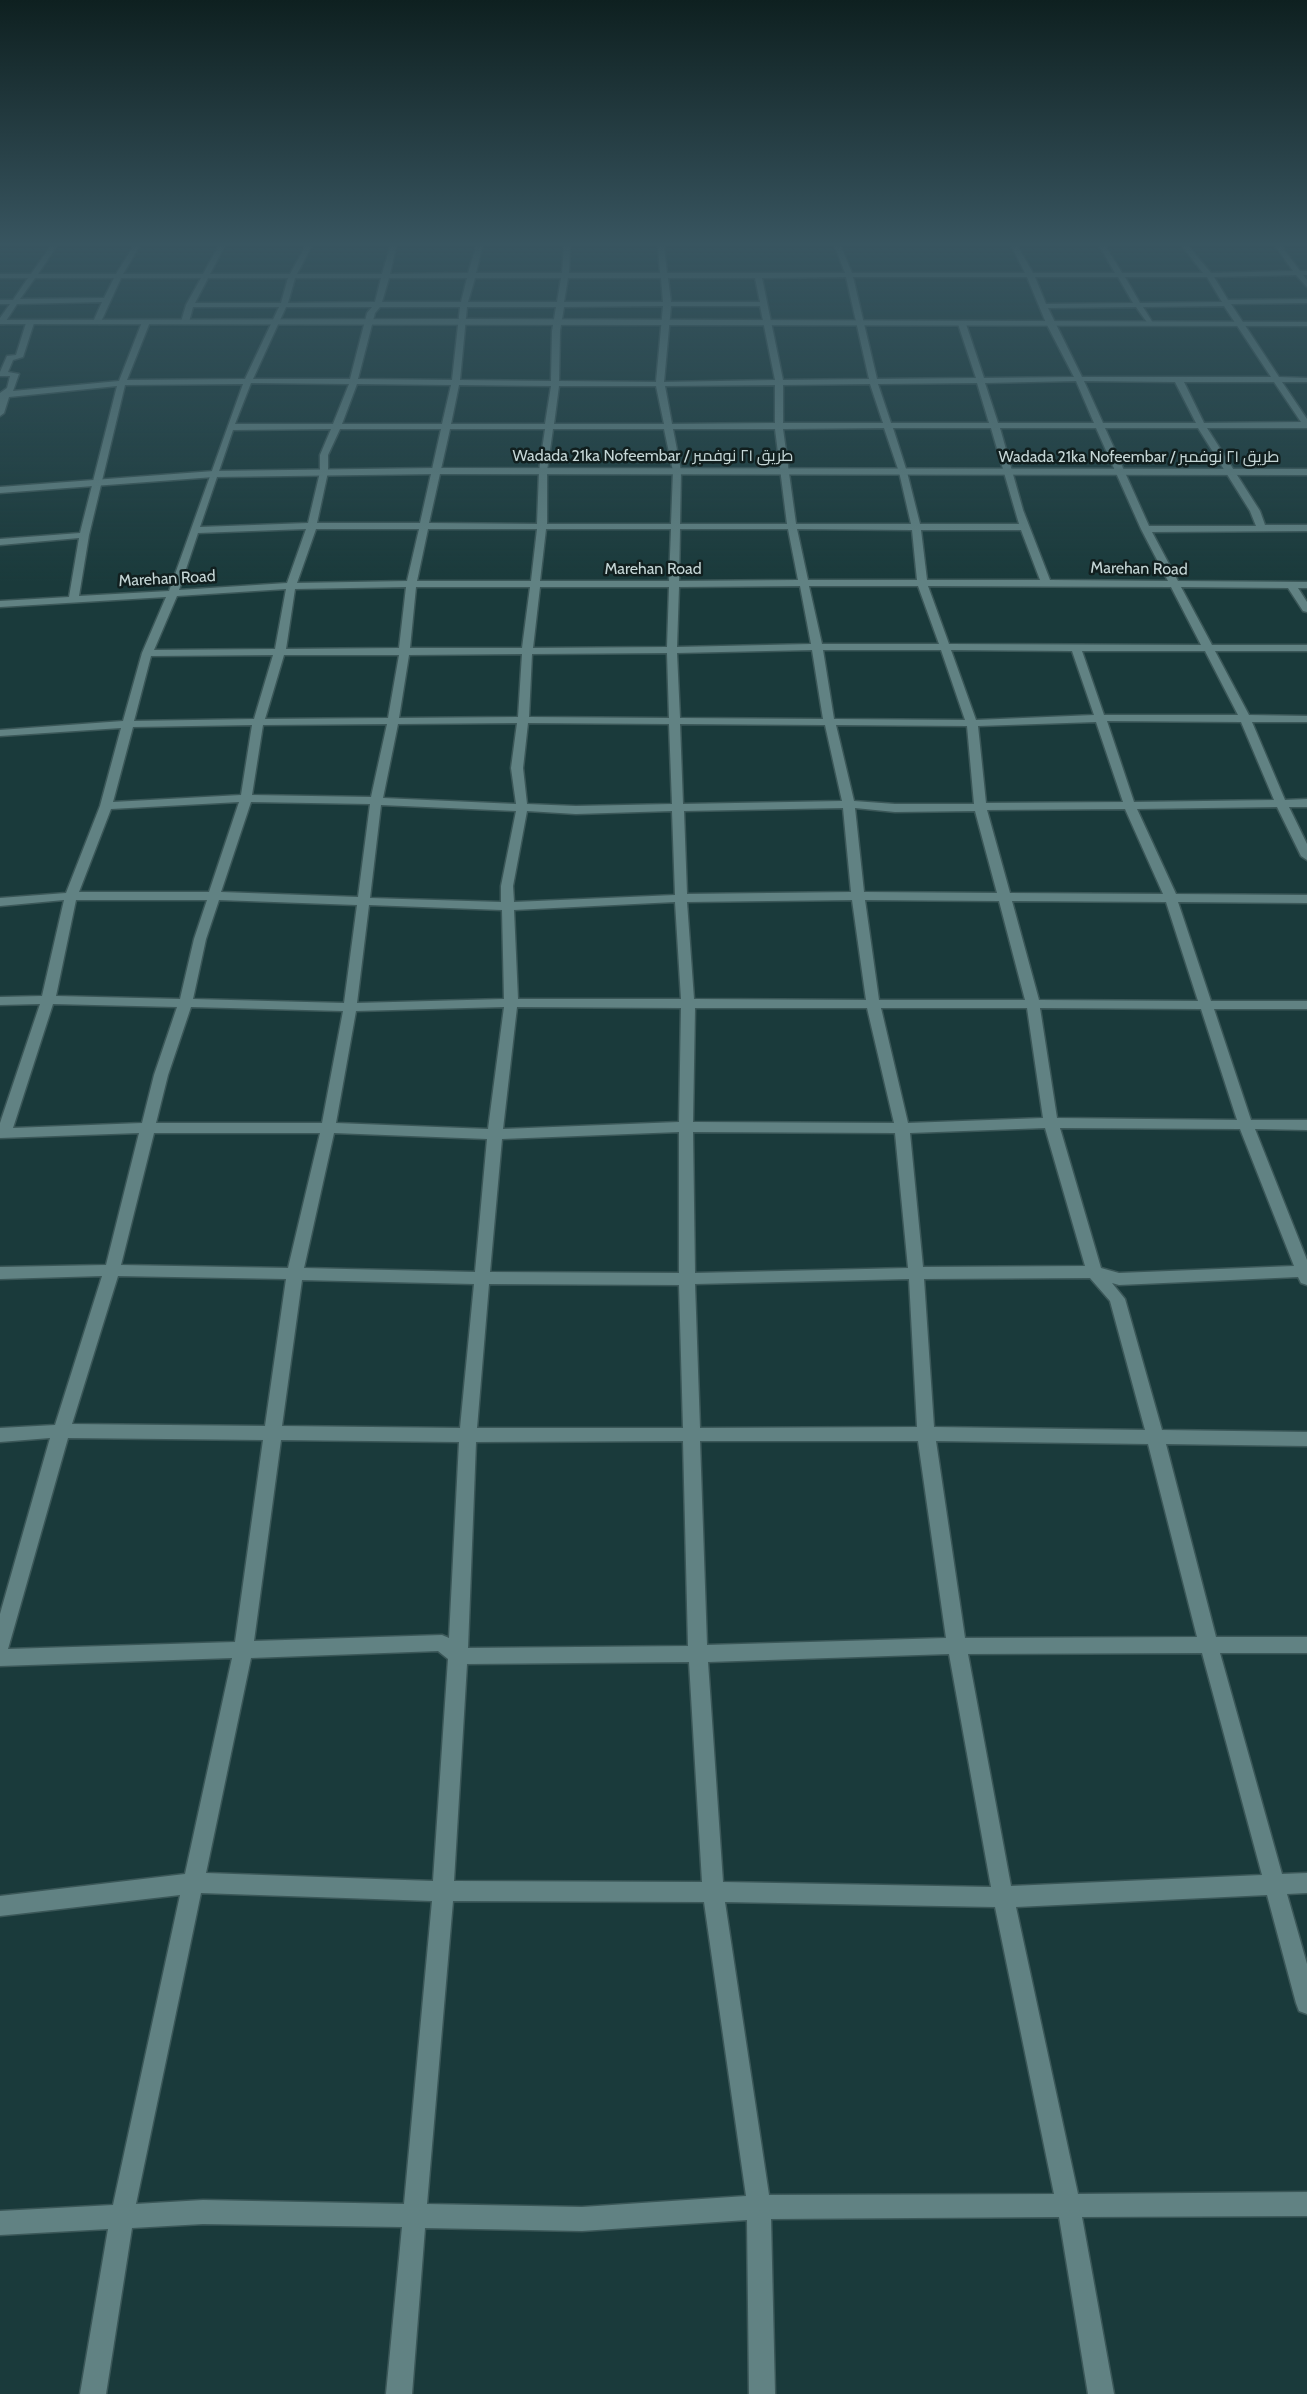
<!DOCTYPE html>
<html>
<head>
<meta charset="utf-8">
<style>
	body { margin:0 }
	canvas { display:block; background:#1a3a3b }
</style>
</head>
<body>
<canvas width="1307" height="2394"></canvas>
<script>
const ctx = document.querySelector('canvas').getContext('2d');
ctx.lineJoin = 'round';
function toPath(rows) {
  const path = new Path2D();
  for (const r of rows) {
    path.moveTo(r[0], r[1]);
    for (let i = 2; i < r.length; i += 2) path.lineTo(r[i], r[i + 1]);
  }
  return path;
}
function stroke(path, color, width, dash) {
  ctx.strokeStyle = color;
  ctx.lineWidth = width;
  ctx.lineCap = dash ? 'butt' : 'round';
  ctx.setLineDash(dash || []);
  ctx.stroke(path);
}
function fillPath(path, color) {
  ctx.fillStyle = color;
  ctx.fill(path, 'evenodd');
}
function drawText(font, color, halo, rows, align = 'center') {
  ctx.font = font + ' Cabin,Cairo,sans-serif';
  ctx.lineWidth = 5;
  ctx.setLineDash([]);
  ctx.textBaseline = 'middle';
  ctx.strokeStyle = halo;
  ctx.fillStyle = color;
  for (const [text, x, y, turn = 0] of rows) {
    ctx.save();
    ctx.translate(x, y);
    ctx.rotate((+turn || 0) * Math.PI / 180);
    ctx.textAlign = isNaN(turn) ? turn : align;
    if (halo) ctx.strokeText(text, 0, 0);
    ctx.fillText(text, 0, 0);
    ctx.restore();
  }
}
const minor = toPath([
	[50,247,56,247,38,274,116,274,133,247,139,247,123,274,203,274,218,247,224,247,210,274,290,274,305,247,311,247,297,274,382,274,390,247,396,247,390,274,468,273,476,247,482,247,476,273,562,273,564,247,570,247,569,273,660,273,658,247,664,247,667,273,845,273,835,247,841,247,852,273,1025,273,1012,247,1018,247,1033,273,1115,273,1100,247,1106,247,1122,273,1203,273,1183,247,1189,247,1211,273,1293,271,1276,247,1282,247,1300,271,1307,271,1307,275,1303,275,1307,280,1307,287,1296,275,1214,277,1228,300,1307,299,1307,303,1231,304,1279,377,1307,378,1307,382,1282,382,1307,419,1307,428,1207,428,1260,511,1265,525,1307,525,1307,531,1152,532,1178,581,1307,582,1307,588,1298,588,1307,602,1307,612,1303,611,1288,588,1181,587,1212,645,1307,645,1307,651,1215,651,1249,715,1307,716,1307,722,1252,722,1285,800,1307,799,1307,807,1289,807,1307,844,1307,860,1301,856,1277,807,1137,809,1176,894,1307,895,1307,903,1178,902,1211,1001,1307,1001,1307,1009,1214,1009,1251,1120,1307,1120,1307,1130,1255,1129,1307,1260,1307,1285,1301,1283,1298,1277,1119,1285,1112,1283,1125,1299,1162,1430,1307,1432,1307,1446,1166,1444,1216,1637,1307,1637,1307,1653,1220,1653,1282,1874,1307,1873,1307,1893,1287,1894,1307,1964,1307,2014,1299,2011,1296,2003,1267,1895,1016,1907,1078,2194,1307,2192,1307,2216,1082,2217,1114,2394,1088,2394,1059,2217,771,2219,775,2394,749,2394,747,2220,582,2231,425,2228,412,2394,386,2394,402,2227,203,2224,132,2228,106,2394,80,2394,108,2229,0,2235,0,2211,113,2205,180,1895,0,1916,0,1896,185,1874,232,1658,0,1666,0,1614,50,1438,0,1442,0,1428,55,1425,102,1276,0,1279,0,1267,106,1265,139,1133,0,1138,0,1123,40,1004,0,1005,0,997,42,996,64,900,0,906,0,898,66,893,100,806,121,728,0,736,0,730,123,721,142,653,166,597,0,607,0,601,69,597,79,538,0,545,0,539,80,533,117,386,9,397,4,413,0,416,0,393,7,388,10,376,0,376,0,372,7,356,16,355,26,323,30,321,34,323,23,357,13,360,8,372,19,374,13,391,119,381,142,322,146,320,150,322,127,380,245,379,279,307,193,307,189,322,185,324,181,322,186,305,201,278,121,278,100,324,93,322,102,302,17,304,4,324,0,324,0,318,10,304,0,304,0,300,13,300,28,278,0,278,0,274,31,274,50,247],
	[846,277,869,379,783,380,762,278,846,277],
	[853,277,1027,277,1046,323,1074,377,984,378,966,324,962,322,958,324,976,378,877,379,853,277],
	[1035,277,1118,277,1133,303,1046,304,1035,277],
	[1125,277,1207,277,1222,302,1140,303,1125,277],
	[35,278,114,278,104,298,20,299,35,278],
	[208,278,288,278,281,303,195,303,208,278],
	[295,278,381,278,375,302,288,303,295,278],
	[389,278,467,278,461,302,382,302,389,278],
	[475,278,561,278,557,302,468,302,475,278],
	[568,278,661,278,663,302,564,302,568,278],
	[668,278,755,278,760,302,671,302,668,278],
	[663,306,656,382,559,381,560,331,564,307,663,306],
	[671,306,760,306,775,380,664,382,671,306],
	[1224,306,1271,377,1082,377,1048,308,1136,307,1149,325,1153,323,1143,307,1224,306],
	[286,307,372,307,367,313,350,379,253,379,286,307],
	[380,307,460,307,452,380,358,379,375,313,380,307],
	[467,307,556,307,552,331,551,381,460,380,467,307],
	[1076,381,1094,423,998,423,985,383,1076,381],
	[1084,381,1175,382,1196,423,1103,423,1084,381],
	[1184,382,1274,382,1301,422,1204,423,1184,382],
	[251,383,349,384,333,424,235,424,251,383],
	[977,383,989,423,891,423,878,384,977,383],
	[243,384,169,591,79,596,89,535,125,385,243,384],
	[357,384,451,385,442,424,342,424,357,384],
	[870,384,883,423,783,423,783,385,870,384],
	[459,385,551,386,545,424,451,424,459,385],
	[775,385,775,423,672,424,665,386,775,385],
	[559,386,656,386,664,424,554,424,559,386],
	[884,428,899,472,911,524,796,524,783,429,884,428],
	[893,428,991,428,1019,524,920,524,907,472,893,428],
	[1000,428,1096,428,1141,529,1168,581,1050,580,1023,510,1000,428],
	[1105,428,1198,428,1250,511,1256,526,1149,526,1105,428],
	[331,429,320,455,320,472,308,523,200,527,233,430,331,429],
	[340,429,441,429,420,523,317,523,328,472,328,455,340,429],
	[450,429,545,429,539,471,537,524,429,523,450,429],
	[553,429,664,429,673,471,671,524,547,524,547,471,553,429],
	[673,429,775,429,787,524,680,524,681,471,673,429],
	[306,529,287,583,179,590,198,533,306,529],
	[316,529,419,529,407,581,297,583,316,529],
	[428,529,537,529,531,581,417,581,428,529],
	[546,529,671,529,669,581,540,581,546,529],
	[680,529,788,529,798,580,679,581,680,529],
	[797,529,912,530,917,580,808,580,797,529],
	[921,530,1021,530,1040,580,927,580,921,530],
	[800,586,811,644,677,647,679,587,800,586],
	[809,586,918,586,939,644,822,644,809,586],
	[928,586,1171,587,1201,645,949,644,928,586],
	[406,587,399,648,286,649,295,589,406,587],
	[416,587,530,587,522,648,410,648,416,587],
	[540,587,669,587,667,647,533,648,540,587],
	[286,589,275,649,154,650,177,596,286,589],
	[812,650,823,719,680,718,677,653,812,650],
	[823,650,941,650,965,720,834,719,823,650],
	[951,650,1072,651,1094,715,976,720,951,650],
	[1082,651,1205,651,1238,715,1104,715,1082,651],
	[667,653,669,718,529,717,532,654,667,653],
	[522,654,518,717,399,718,409,655,522,654],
	[273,655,254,719,134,721,151,656,273,655],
	[284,655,399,655,388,718,265,719,284,655],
	[1107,721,1241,722,1274,800,1134,802,1107,721],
	[1096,722,1123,802,986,803,978,726,1096,722],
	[517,723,511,768,516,804,383,798,398,724,517,723],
	[528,723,669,724,672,804,576,806,527,804,523,768,528,723],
	[387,724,371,797,252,795,263,725,387,724],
	[680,724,825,725,842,801,683,804,680,724],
	[252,725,241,795,113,802,133,727,252,725],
	[836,725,967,726,974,804,895,804,854,801,836,725],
	[239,802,209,892,79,892,111,809,239,802],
	[251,802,370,804,358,897,221,892,251,802],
	[381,805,516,811,501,886,501,902,370,898,381,805],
	[843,808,851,892,687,894,684,811,843,808],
	[855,808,895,812,975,811,997,893,864,892,855,808],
	[1125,809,1163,894,1010,893,987,810,1125,809],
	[527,811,576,814,672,811,675,895,514,902,513,886,527,811],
	[76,900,207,900,194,939,180,999,56,996,76,900],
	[219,900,357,905,344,1003,193,999,206,939,219,900],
	[852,900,866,1000,694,999,687,902,852,900],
	[865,900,999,901,1025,1000,879,1000,865,900],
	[1012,901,1166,902,1198,1001,1039,1000,1012,901],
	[675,902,681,999,518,999,514,910,675,902],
	[369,905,502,910,504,999,357,1003,369,905],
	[53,1004,177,1007,154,1075,142,1123,13,1128,53,1004],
	[191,1007,343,1011,322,1123,156,1123,168,1075,191,1007],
	[504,1007,488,1129,336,1123,356,1011,504,1007],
	[517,1007,681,1008,679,1122,503,1129,517,1007],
	[695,1008,867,1008,894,1123,693,1122,695,1008],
	[881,1008,1027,1008,1043,1118,908,1123,881,1008],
	[1040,1008,1201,1009,1237,1120,1057,1118,1040,1008],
	[1045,1128,1085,1266,923,1267,910,1133,1045,1128],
	[1060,1128,1240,1129,1294,1266,1119,1273,1101,1268,1060,1128],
	[679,1132,679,1273,490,1272,502,1139,679,1132],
	[693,1132,895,1133,908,1268,695,1273,693,1132],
	[154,1133,320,1133,288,1268,121,1265,154,1133],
	[334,1133,487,1139,475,1272,304,1268,334,1133],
	[118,1276,286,1279,265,1426,72,1424,118,1276],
	[1090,1278,1110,1301,1145,1430,934,1427,924,1279,1090,1278],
	[909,1279,917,1427,700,1428,695,1284,909,1279],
	[302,1280,474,1284,460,1428,282,1426,302,1280],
	[489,1284,679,1285,683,1428,477,1428,489,1284],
	[68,1438,263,1440,235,1642,8,1649,68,1438],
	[281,1440,459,1442,449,1638,442,1635,254,1641,281,1440],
	[683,1441,688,1646,468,1648,476,1442,683,1441],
	[700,1441,918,1441,946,1638,707,1645,700,1441],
	[936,1441,1148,1444,1197,1637,965,1638,936,1441],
	[438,1651,448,1659,433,1881,206,1873,251,1658,438,1651],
	[1202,1653,1262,1875,1011,1886,968,1654,1202,1653],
	[949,1654,991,1887,723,1882,708,1662,949,1654],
	[689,1662,702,1882,454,1881,467,1664,689,1662],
	[201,1893,432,1901,404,2204,203,2200,136,2204,201,1893],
	[453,1901,704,1902,746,2196,582,2207,427,2204,453,1901],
	[725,1902,995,1907,1054,2194,769,2195,725,1902]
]);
const tertiary = toPath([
	[463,319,1307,322,1307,326,0,324,0,320,463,319],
	[435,468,1307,469,1307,475,435,474,214,477,0,493,0,487,214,471,435,468]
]);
const farStreetnames = [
	["Wadada 21ka Nofeembar / طريق ٢١ نوفمبر",653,456],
	["Wadada 21ka Nofeembar / طريق ٢١ نوفمبر",1139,457],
	["Marehan Road",653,569],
	["Marehan Road",1139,569,1],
	["Marehan Road",167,579,-3]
];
stroke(minor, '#3b5758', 3);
stroke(tertiary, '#3b5758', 3);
fillPath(minor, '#618283');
fillPath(tertiary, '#618283');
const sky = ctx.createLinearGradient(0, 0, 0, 582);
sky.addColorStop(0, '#0e2020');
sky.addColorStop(0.42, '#385560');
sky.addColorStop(1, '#38556000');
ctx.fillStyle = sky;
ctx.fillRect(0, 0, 1307, 582);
drawText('16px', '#c5d6d6', '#111f1f', farStreetnames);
</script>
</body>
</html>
